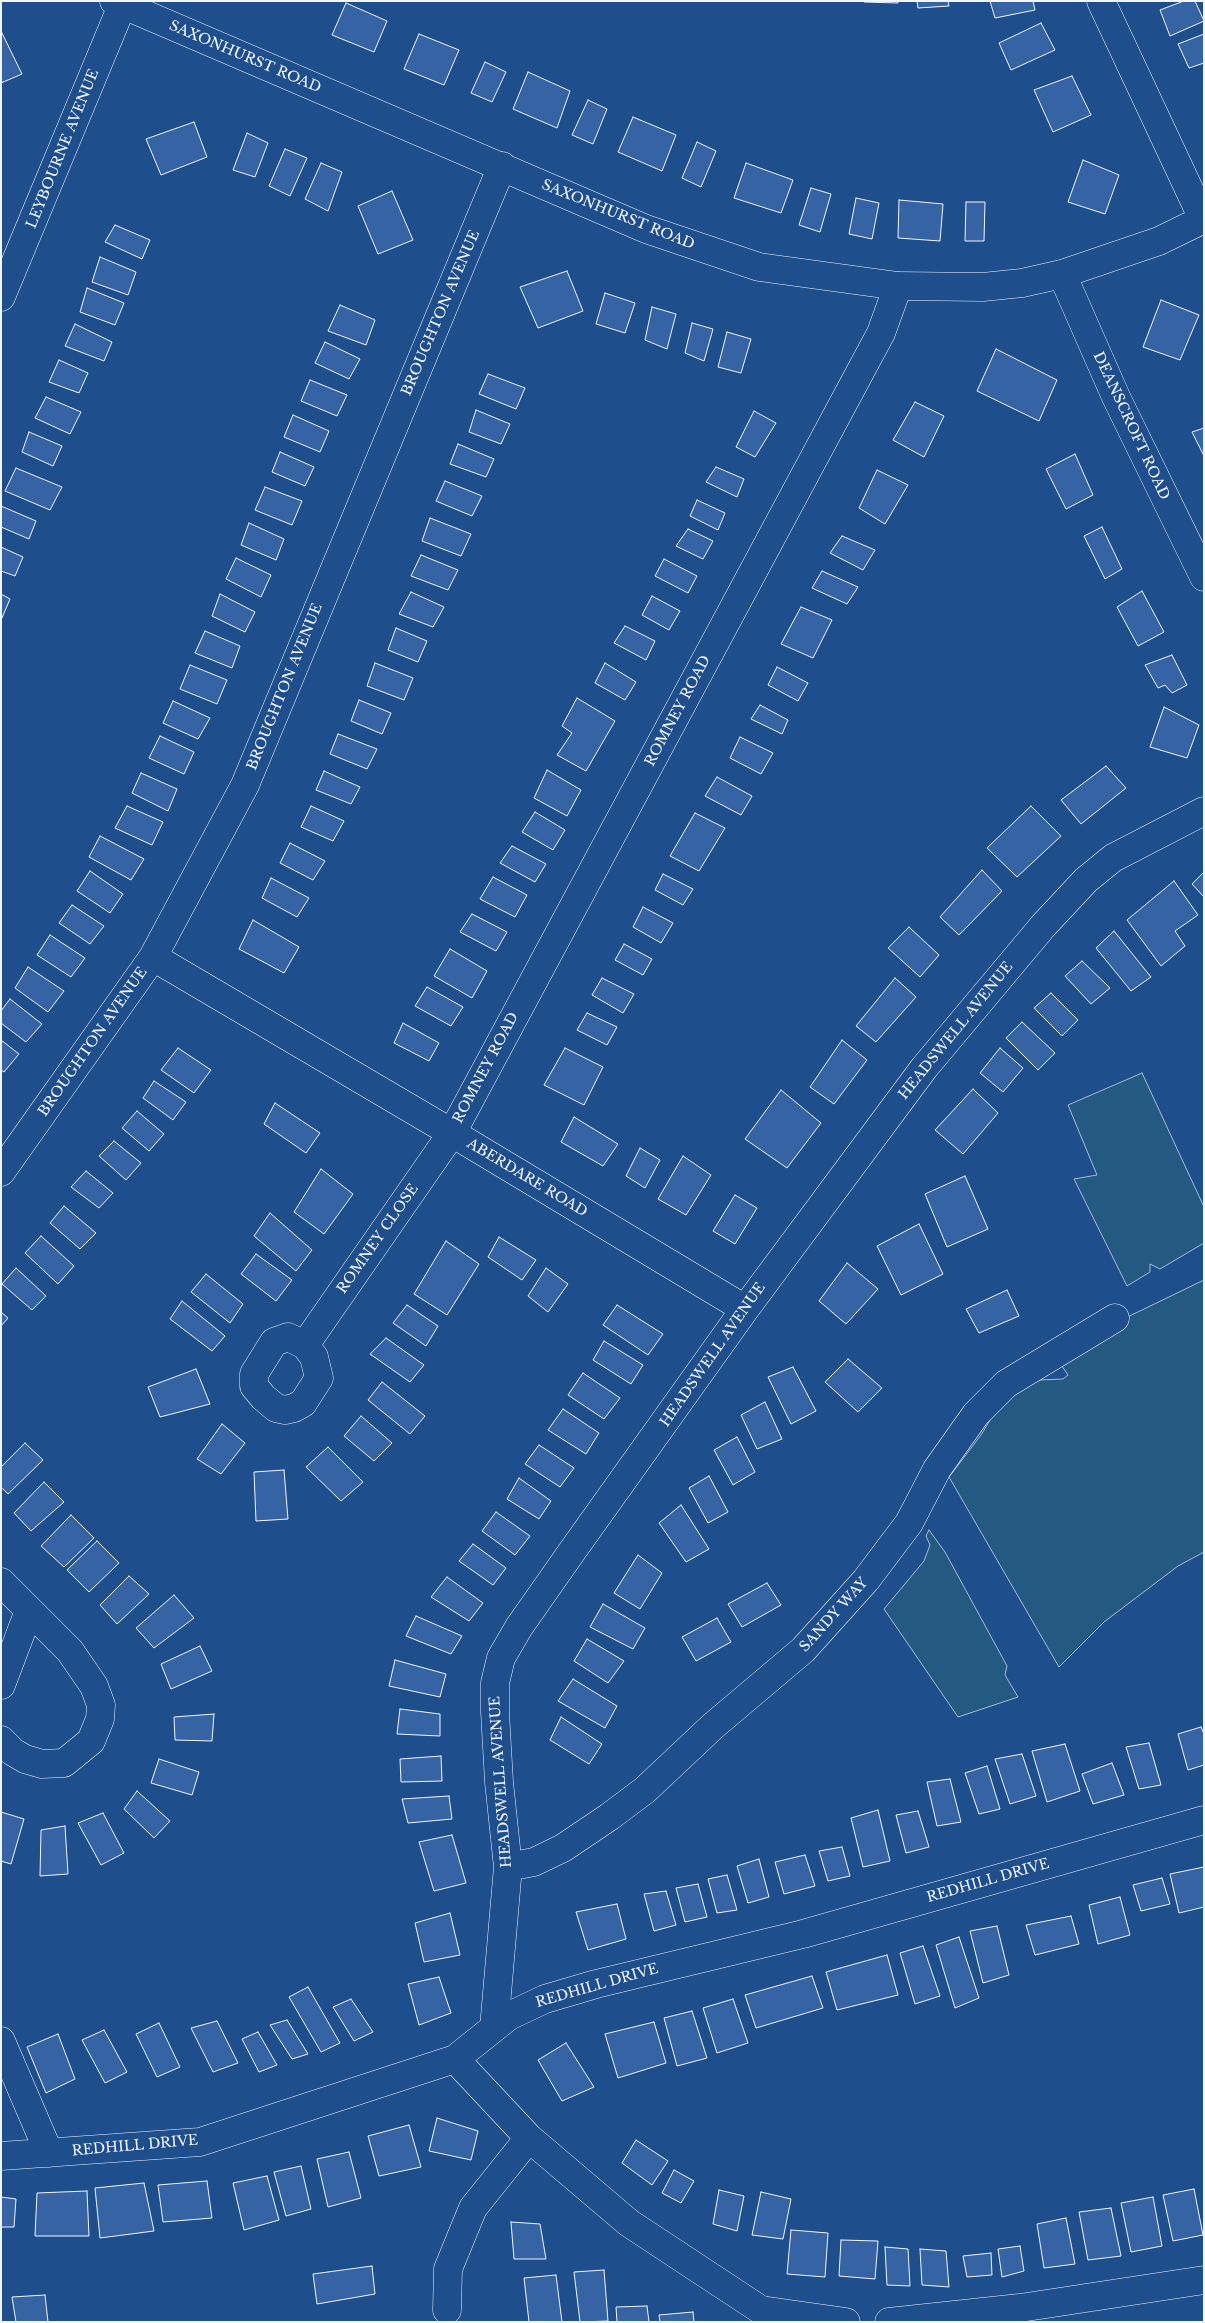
<!DOCTYPE html>
<html>
<head>
<meta charset="utf-8">
<style>
	body { margin:0 }
	#map { position:relative; width:1205px; height:2323px; overflow:hidden; background:#1f4e8c; font-family:"Libre Baskerville",serif }
	canvas { display:block }
	.frame { position:absolute; inset:0; border:2px solid #f2f6ff; pointer-events:none }
</style>
</head>
<body>
<div id="map">
<canvas width="1205" height="2323"></canvas>
<div class="frame"></div>
</div>
<script>
const ctx = document.querySelector('canvas').getContext('2d');
ctx.lineJoin = 'round';
function fillPath(path, color) {
  ctx.fillStyle = color;
  ctx.fill(path, 'evenodd');
}
function toPath(rows) {
  const path = new Path2D();
  for (const r of rows) {
    path.moveTo(r[0], r[1]);
    for (let i = 2; i < r.length; i += 2) path.lineTo(r[i], r[i + 1]);
  }
  return path;
}
function stroke(path, color, width, dash) {
  ctx.strokeStyle = color;
  ctx.lineWidth = width;
  ctx.lineCap = dash ? 'butt' : 'round';
  ctx.setLineDash(dash || []);
  ctx.stroke(path);
}
function drawText(font, color, halo, rows, align = 'center') {
  ctx.font = font + ' "Libre Baskerville",serif';
  ctx.lineWidth = 4;
  ctx.setLineDash([]);
  ctx.textBaseline = 'middle';
  ctx.strokeStyle = halo;
  ctx.fillStyle = color;
  for (const [text, x, y, turn = 0] of rows) {
    ctx.save();
    ctx.translate(x, y);
    ctx.rotate((+turn || 0) * Math.PI / 180);
    ctx.textAlign = isNaN(turn) ? turn : align;
    if (halo) ctx.strokeText(text, 0, 0);
    ctx.fillText(text, 0, 0);
    ctx.restore();
  }
}
const green = toPath([
	[1142,1073,1204,1207,1204,1243,1160,1269,1150,1264,1150,1272,1127,1286,1074,1179,1097,1175,1068,1105,1142,1073],
	[1204,1280,1204,1552,1178,1566,1104,1622,1059,1667,949,1477,981,1435,995,1412,1011,1394,1040,1380,1063,1379,1068,1375,1053,1353,1204,1280],
	[929,1530,945,1552,1007,1666,1005,1675,1018,1697,958,1717,884,1609,924,1561,930,1545,926,1536,929,1530]
]);
const building = toPath([
	[864,1,898,1,898,3,864,2,864,1],
	[917,1,948,1,949,6,918,8,917,1],
	[990,1,1033,1,1035,10,995,18,990,1],
	[1184,1,1195,1,1204,21,1170,36,1160,10,1184,1],
	[346,3,387,21,374,52,332,35,346,3],
	[1041,23,1055,50,1011,70,999,43,1041,23],
	[1,31,22,74,1,83,1,31],
	[419,34,459,50,444,85,404,69,419,34],
	[1204,34,1204,63,1189,68,1178,44,1204,34],
	[485,62,506,72,492,102,471,93,485,62],
	[528,72,570,91,557,128,513,109,528,72],
	[1072,76,1091,115,1053,132,1034,90,1072,76],
	[588,100,607,109,593,144,572,135,588,100],
	[633,117,676,135,662,171,618,152,633,117],
	[194,122,207,157,161,175,146,139,194,122],
	[247,133,268,143,255,177,233,170,247,133],
	[697,142,716,151,701,187,682,178,697,142],
	[285,149,307,158,290,196,269,186,285,149],
	[1083,160,1119,175,1105,214,1068,202,1083,160],
	[321,163,342,172,328,211,305,199,321,163],
	[746,163,793,180,781,213,734,198,746,163],
	[811,188,831,194,820,232,799,225,811,188],
	[392,191,413,240,378,254,358,206,392,191],
	[856,198,879,203,872,239,849,234,856,198],
	[899,200,943,204,940,241,898,238,899,200],
	[966,202,985,202,984,241,965,241,966,202],
	[115,225,150,240,142,259,105,242,115,225],
	[100,257,136,272,128,295,92,282,100,257],
	[567,271,583,311,538,328,520,287,567,271],
	[87,288,124,303,115,325,80,312,87,288],
	[605,293,635,303,625,333,596,324,605,293],
	[1161,300,1199,315,1180,360,1143,347,1161,300],
	[340,305,375,320,366,345,328,331,340,305],
	[652,307,676,314,667,349,645,340,652,307],
	[692,323,713,329,704,361,685,353,692,323],
	[75,324,112,342,104,361,65,346,75,324],
	[727,332,751,339,741,373,718,367,727,332],
	[325,342,360,359,349,379,315,363,325,342],
	[996,349,1057,380,1039,421,977,391,996,349],
	[59,360,88,373,79,393,49,382,59,360],
	[488,374,525,388,516,409,479,394,488,374],
	[310,380,347,395,337,416,301,401,310,380],
	[46,397,81,412,70,434,35,418,46,397],
	[915,402,944,416,924,457,893,440,915,402],
	[476,410,510,424,501,444,469,432,476,410],
	[754,411,776,423,755,457,736,447,754,411],
	[293,415,329,431,320,452,284,437,293,415],
	[1204,428,1204,456,1192,432,1204,428],
	[29,432,62,446,53,466,22,452,29,432],
	[458,444,494,459,486,477,450,464,458,444],
	[280,452,314,467,305,486,272,472,280,452],
	[1075,454,1093,495,1066,509,1046,469,1075,454],
	[716,467,744,479,737,497,706,482,716,467],
	[16,468,62,487,50,510,5,491,16,468],
	[877,470,908,485,885,524,859,508,877,470],
	[445,481,482,496,472,516,436,501,445,481],
	[265,487,302,501,292,525,255,510,265,487],
	[697,500,725,513,718,530,690,516,697,500],
	[1,506,36,521,29,539,1,527,1,506],
	[430,518,471,534,461,556,422,541,430,518],
	[249,523,284,539,276,560,241,545,249,523],
	[1102,527,1122,569,1105,579,1084,536,1102,527],
	[688,529,713,541,703,559,676,546,688,529],
	[842,536,875,550,863,570,830,553,842,536],
	[1,547,23,557,15,576,1,571,1,547],
	[421,555,458,570,448,590,411,576,421,555],
	[236,558,271,575,261,597,226,579,236,558],
	[664,559,697,576,688,593,655,576,664,559],
	[822,571,858,587,847,604,812,588,822,571],
	[1142,591,1164,632,1138,646,1117,607,1142,591],
	[411,592,444,607,433,627,399,614,411,592],
	[1,594,10,599,2,618,1,618,1,594],
	[220,594,255,612,245,632,212,616,220,594],
	[652,596,680,611,669,630,642,615,652,596],
	[801,607,832,620,813,658,781,644,801,607],
	[625,626,655,641,646,660,614,643,625,626],
	[396,628,427,641,418,662,388,650,396,628],
	[205,631,240,646,232,668,195,653,205,631],
	[1172,655,1187,685,1172,693,1165,685,1158,688,1145,665,1172,655],
	[375,663,413,678,404,700,367,686,375,663],
	[605,663,636,682,625,700,595,683,605,663],
	[190,665,227,680,217,704,180,689,190,665],
	[777,667,808,683,798,701,768,685,777,667],
	[577,698,615,721,586,771,557,755,572,733,562,726,577,698],
	[359,700,391,713,382,734,351,721,359,700],
	[173,701,210,718,198,739,163,723,173,701],
	[760,705,788,720,782,734,751,719,760,705],
	[1164,707,1199,725,1187,758,1150,747,1164,707],
	[338,734,377,749,367,769,330,754,338,734],
	[160,736,194,752,184,774,149,758,160,736],
	[740,737,773,753,761,774,730,758,740,737],
	[1106,766,1126,788,1081,824,1061,800,1106,766],
	[547,770,581,790,567,816,534,798,547,770],
	[324,771,360,787,351,804,316,790,324,771],
	[141,773,177,789,168,811,132,793,141,773],
	[717,777,752,796,741,815,705,796,717,777],
	[127,806,163,822,152,845,115,828,127,806],
	[311,806,344,821,333,841,301,827,311,806],
	[1031,806,1061,836,1017,877,987,848,1031,806],
	[535,812,565,830,553,850,522,832,535,812],
	[695,813,725,828,699,871,670,856,695,813],
	[100,836,144,859,131,880,89,857,100,836],
	[290,843,325,861,313,880,280,863,290,843],
	[512,846,546,864,535,882,500,863,512,846],
	[982,870,1002,891,959,935,940,917,982,870],
	[90,871,123,894,110,913,77,891,90,871],
	[1204,872,1204,897,1192,884,1204,872],
	[663,874,693,889,683,905,655,890,663,874],
	[493,877,527,895,515,917,480,899,493,877],
	[271,878,309,898,297,917,262,898,271,878],
	[1174,881,1198,915,1175,931,1185,946,1161,966,1127,920,1174,881],
	[72,905,104,926,90,944,59,923,72,905],
	[643,907,673,923,661,943,633,927,643,907],
	[472,914,507,932,496,951,460,932,472,914],
	[253,920,299,947,284,973,239,949,253,920],
	[909,927,939,955,920,977,888,948,909,927],
	[1114,931,1151,977,1131,991,1096,948,1114,931],
	[50,935,85,958,71,977,37,955,50,935],
	[624,944,652,959,643,975,615,960,624,944],
	[450,949,487,971,472,998,434,976,450,949],
	[1082,961,1110,988,1091,1004,1065,976,1082,961],
	[28,967,64,991,48,1012,15,988,28,967],
	[602,978,634,994,623,1013,592,995,602,978],
	[895,978,916,997,876,1042,856,1026,895,978],
	[427,987,463,1007,451,1026,415,1006,427,987],
	[1051,993,1078,1020,1062,1036,1034,1008,1051,993],
	[10,999,42,1024,26,1042,1,1023,1,1011,10,999],
	[587,1013,617,1027,607,1045,577,1030,587,1013],
	[1022,1022,1055,1053,1038,1070,1006,1038,1022,1022],
	[403,1023,439,1043,429,1061,394,1043,403,1023],
	[1,1040,19,1054,4,1072,1,1070,1,1040],
	[842,1040,867,1060,834,1104,810,1087,842,1040],
	[178,1048,211,1070,194,1093,161,1070,178,1048],
	[565,1048,603,1067,584,1105,544,1085,565,1048],
	[1000,1048,1023,1068,1003,1092,980,1073,1000,1048],
	[154,1081,186,1102,173,1120,143,1098,154,1081],
	[973,1089,998,1113,963,1154,935,1130,973,1089],
	[781,1090,821,1123,787,1168,745,1139,781,1090],
	[275,1103,320,1133,306,1153,264,1124,275,1103],
	[137,1111,164,1134,149,1151,122,1128,137,1111],
	[574,1117,618,1144,603,1166,561,1142,574,1117],
	[114,1141,141,1163,126,1180,99,1156,114,1141],
	[640,1148,660,1160,645,1188,626,1176,640,1148],
	[683,1156,711,1175,686,1215,658,1199,683,1156],
	[321,1169,353,1194,324,1234,294,1212,321,1169],
	[86,1171,113,1193,99,1208,71,1187,86,1171],
	[965,1176,988,1229,947,1247,925,1194,965,1176],
	[735,1195,757,1208,735,1244,713,1231,735,1195],
	[64,1206,96,1233,80,1249,50,1223,64,1206],
	[270,1213,312,1250,296,1271,254,1236,270,1213],
	[919,1224,943,1274,901,1295,877,1246,919,1224],
	[41,1236,74,1266,58,1284,25,1253,41,1236],
	[499,1237,536,1260,522,1280,488,1257,499,1237],
	[446,1241,479,1264,447,1315,414,1294,446,1241],
	[256,1254,292,1280,276,1301,241,1274,256,1254],
	[847,1263,878,1289,846,1324,819,1301,847,1263],
	[16,1268,46,1296,32,1310,2,1284,16,1268],
	[546,1268,568,1284,548,1312,528,1296,546,1268],
	[206,1274,243,1304,230,1323,191,1292,206,1274],
	[1007,1290,1019,1316,979,1333,966,1309,1007,1290],
	[182,1301,225,1336,212,1351,170,1319,182,1301],
	[407,1305,438,1326,426,1346,393,1323,407,1305],
	[617,1305,663,1334,648,1355,603,1325,617,1305],
	[1,1312,8,1318,1,1326,1,1312],
	[386,1338,424,1365,410,1382,370,1354,386,1338],
	[604,1341,643,1365,631,1384,593,1360,604,1341],
	[848,1359,882,1388,858,1412,825,1382,848,1359],
	[793,1367,816,1411,791,1424,768,1377,793,1367],
	[196,1369,210,1404,160,1417,148,1387,196,1369],
	[583,1373,620,1398,604,1419,568,1395,583,1373],
	[382,1382,425,1416,410,1434,368,1400,382,1382],
	[765,1402,782,1439,757,1449,741,1415,765,1402],
	[563,1409,599,1433,586,1454,548,1430,563,1409],
	[361,1416,392,1443,374,1461,344,1436,361,1416],
	[222,1424,245,1443,221,1474,197,1459,222,1424],
	[737,1437,755,1472,733,1485,714,1450,737,1437],
	[25,1443,43,1460,8,1494,1,1487,1,1467,25,1443],
	[539,1445,574,1468,560,1487,525,1464,539,1445],
	[328,1447,363,1482,341,1501,306,1467,328,1447],
	[284,1470,288,1519,256,1521,254,1472,284,1470],
	[709,1476,728,1512,708,1523,689,1488,709,1476],
	[519,1478,551,1501,539,1519,507,1499,519,1478],
	[44,1482,64,1502,31,1531,14,1513,44,1482],
	[681,1505,709,1549,686,1562,659,1523,681,1505],
	[496,1512,530,1536,515,1555,482,1531,496,1512],
	[71,1515,94,1538,64,1567,41,1546,71,1515],
	[97,1541,119,1563,89,1592,67,1570,97,1541],
	[473,1544,506,1568,493,1585,459,1561,473,1544],
	[638,1555,662,1573,640,1609,614,1593,638,1555],
	[129,1576,149,1594,117,1624,100,1605,129,1576],
	[447,1577,483,1603,469,1621,431,1597,447,1577],
	[767,1583,781,1605,742,1627,728,1604,767,1583],
	[174,1595,194,1618,154,1648,136,1628,174,1595],
	[603,1604,645,1628,633,1649,590,1627,603,1604],
	[416,1616,462,1636,451,1654,406,1636,416,1616],
	[717,1618,731,1642,696,1661,682,1637,717,1618],
	[587,1639,624,1661,608,1683,574,1661,587,1639],
	[200,1646,212,1671,171,1689,161,1664,200,1646],
	[395,1660,446,1674,440,1697,389,1686,395,1660],
	[573,1679,617,1706,605,1728,558,1701,573,1679],
	[400,1709,440,1714,440,1736,397,1734,400,1709],
	[214,1714,212,1741,175,1740,174,1717,214,1714],
	[561,1717,602,1744,589,1764,550,1740,561,1717],
	[1201,1727,1204,1734,1204,1765,1188,1770,1178,1734,1201,1727],
	[1149,1743,1161,1785,1139,1789,1126,1747,1149,1743],
	[1065,1744,1080,1791,1047,1802,1032,1751,1065,1744],
	[1022,1754,1036,1796,1010,1804,995,1759,1022,1754],
	[441,1756,442,1781,401,1782,400,1759,441,1756],
	[159,1759,199,1772,192,1795,151,1783,159,1759],
	[1112,1763,1124,1795,1093,1804,1082,1774,1112,1763],
	[987,1766,1000,1809,979,1814,965,1773,987,1766],
	[950,1779,961,1822,937,1826,927,1782,950,1779],
	[137,1791,170,1821,154,1838,124,1809,137,1791],
	[449,1796,452,1819,408,1823,402,1799,449,1796],
	[878,1810,890,1861,863,1867,851,1818,878,1810],
	[918,1811,929,1847,906,1853,896,1815,918,1811],
	[1,1812,24,1819,11,1864,1,1861,1,1812],
	[103,1813,124,1853,101,1865,78,1823,103,1813],
	[65,1826,68,1874,40,1876,41,1830,65,1826],
	[452,1835,466,1883,434,1891,419,1842,452,1835],
	[842,1847,850,1876,828,1881,819,1851,842,1847],
	[805,1855,815,1886,784,1894,775,1862,805,1855],
	[759,1859,769,1897,748,1903,737,1866,759,1859],
	[1204,1867,1204,1907,1179,1913,1170,1874,1204,1867],
	[727,1875,737,1910,717,1913,708,1879,727,1875],
	[1162,1878,1170,1904,1141,1911,1133,1885,1162,1878],
	[698,1884,707,1917,685,1922,676,1888,698,1884],
	[666,1891,676,1925,654,1931,644,1894,666,1891],
	[1120,1897,1130,1935,1098,1944,1089,1905,1120,1897],
	[617,1904,626,1939,588,1950,576,1912,617,1904],
	[450,1913,460,1955,424,1962,415,1923,450,1913],
	[1071,1916,1079,1944,1035,1955,1026,1925,1071,1916],
	[997,1926,1009,1975,983,1983,970,1931,997,1926],
	[959,1937,979,1998,955,2008,936,1945,959,1937],
	[923,1946,940,1996,915,2004,900,1953,923,1946],
	[887,1955,898,1995,837,2010,826,1972,887,1955],
	[812,1976,823,2008,756,2028,745,1995,812,1976],
	[439,1977,451,2013,419,2025,408,1984,439,1977],
	[308,1987,340,2043,321,2052,289,1997,308,1987],
	[351,1999,373,2032,354,2041,333,2007,351,1999],
	[733,1999,748,2043,717,2053,703,2008,733,1999],
	[692,2011,707,2058,677,2066,664,2018,692,2011],
	[287,2020,308,2054,292,2059,270,2025,287,2020],
	[217,2021,238,2063,213,2072,191,2028,217,2021],
	[654,2022,666,2063,618,2078,605,2034,654,2022],
	[159,2023,180,2067,157,2077,136,2034,159,2023],
	[104,2030,127,2072,105,2083,82,2040,104,2030],
	[258,2032,277,2065,259,2072,242,2039,258,2032],
	[58,2034,75,2079,46,2093,27,2047,58,2034],
	[566,2043,594,2087,562,2101,538,2060,566,2043],
	[437,2118,478,2131,471,2160,429,2151,437,2118],
	[409,2125,421,2167,379,2176,368,2136,409,2125],
	[636,2140,668,2161,652,2185,622,2163,636,2140],
	[349,2152,361,2198,328,2207,317,2159,349,2152],
	[301,2166,311,2209,286,2216,274,2172,301,2166],
	[674,2170,694,2181,681,2203,662,2193,674,2170],
	[267,2176,279,2220,244,2230,233,2183,267,2176],
	[207,2181,212,2218,163,2222,158,2185,207,2181],
	[144,2183,154,2231,100,2238,95,2188,144,2183],
	[1194,2189,1203,2235,1173,2241,1163,2195,1194,2189],
	[719,2190,744,2196,737,2231,713,2224,719,2190],
	[87,2191,89,2236,35,2236,37,2193,87,2191],
	[761,2192,791,2199,783,2239,752,2235,761,2192],
	[1,2197,16,2199,14,2227,1,2227,1,2197],
	[1153,2197,1162,2246,1131,2252,1121,2203,1153,2197],
	[1111,2208,1121,2256,1088,2260,1079,2212,1111,2208],
	[1066,2218,1075,2264,1044,2268,1037,2224,1066,2218],
	[511,2222,540,2224,546,2259,514,2259,511,2222],
	[791,2230,828,2233,825,2277,787,2274,791,2230],
	[841,2240,878,2241,875,2279,839,2276,841,2240],
	[1020,2246,1024,2271,1002,2277,998,2249,1020,2246],
	[885,2247,908,2249,910,2286,887,2285,885,2247],
	[920,2249,946,2251,949,2287,922,2285,920,2249],
	[991,2253,992,2275,967,2277,963,2256,991,2253],
	[372,2266,375,2294,317,2304,313,2274,372,2266],
	[604,2270,608,2321,580,2322,574,2272,604,2270],
	[556,2275,562,2322,529,2322,524,2278,556,2275],
	[45,2295,48,2322,16,2322,12,2297,45,2295],
	[647,2306,649,2322,617,2322,616,2307,647,2306],
	[693,2312,694,2322,660,2322,659,2315,693,2312]
]);
const minor = toPath([
	[114,1,646,229,759,267,898,286,983,287,1022,283,1062,274,1159,241,1204,219],
	[1101,1,1203,219],
	[1062,274,1116,397,1204,577],
	[1,297,124,1],
	[153,957,452,1133,745,1309],
	[1,1172,153,957,245,785,502,166],
	[305,1345,288,1337,274,1342,254,1374,254,1386,263,1397,276,1408,285,1410,294,1408,303,1403,319,1378,314,1357,305,1345,452,1133,881,333,898,286],
	[1,1582,70,1651,94,1686,101,1705,100,1719,91,1741,64,1763,42,1764,25,1759,13,1752,1,1740],
	[1,1685,29,1611],
	[508,1867,534,1862,563,1848,609,1817,645,1790,713,1726,803,1650,866,1580,909,1523,937,1469,976,1414,1006,1384,1115,1318],
	[494,2028,508,1867,499,1782,495,1712,495,1683,501,1658,519,1627,573,1550,745,1309,924,1068,1043,926,1086,880,1113,858,1204,811],
	[1,2041,49,2153],
	[455,2059,529,2138,629,2223,761,2310,846,2322],
	[1,2156,200,2142,455,2059,509,2016,545,1999,596,1984,803,1934,1204,1820],
	[447,2310,448,2269,473,2208,529,2138],
	[889,2322,1020,2308,1204,2280]
]);
const streetNames = [
	["SAXONHURST ROAD",245,57,23],
	["LEYBOURNE AVENUE",63,149,-68],
	["SAXONHURST ROAD",618,215,22],
	["BROUGHTON AVENUE",441,313,-67],
	["DEANSCROFT ROAD",1131,426,65],
	["BROUGHTON AVENUE",285,687,-68],
	["ROMNEY ROAD",678,711,-62],
	["HEADSWELL AVENUE",956,1031,-51],
	["BROUGHTON AVENUE",93,1042,-55],
	["ROMNEY ROAD",486,1068,-62],
	["ABERDARE ROAD",527,1178,31],
	["ROMNEY CLOSE",378,1239,-55],
	["HEADSWELL AVENUE",713,1355,-55],
	["SANDY WAY",834,1615,-48],
	["HEADSWELL AVENUE",501,1782,-94],
	["REDHILL DRIVE",988,1881,-16],
	["REDHILL DRIVE",597,1986,-16],
	["REDHILL DRIVE",135,2146,-5]
];
fillPath(green, '#245a82');
stroke(green, '#a8bbd7', 1);
fillPath(building, '#3563a3');
stroke(building, '#f2f6ff', 1);
stroke(minor, '#f2f6ff', 29);
stroke(minor, '#1f4e8c', 28);
drawText('14px', '#f2f6ff', '#1f4e8c', streetNames);
</script>
</body>
</html>
